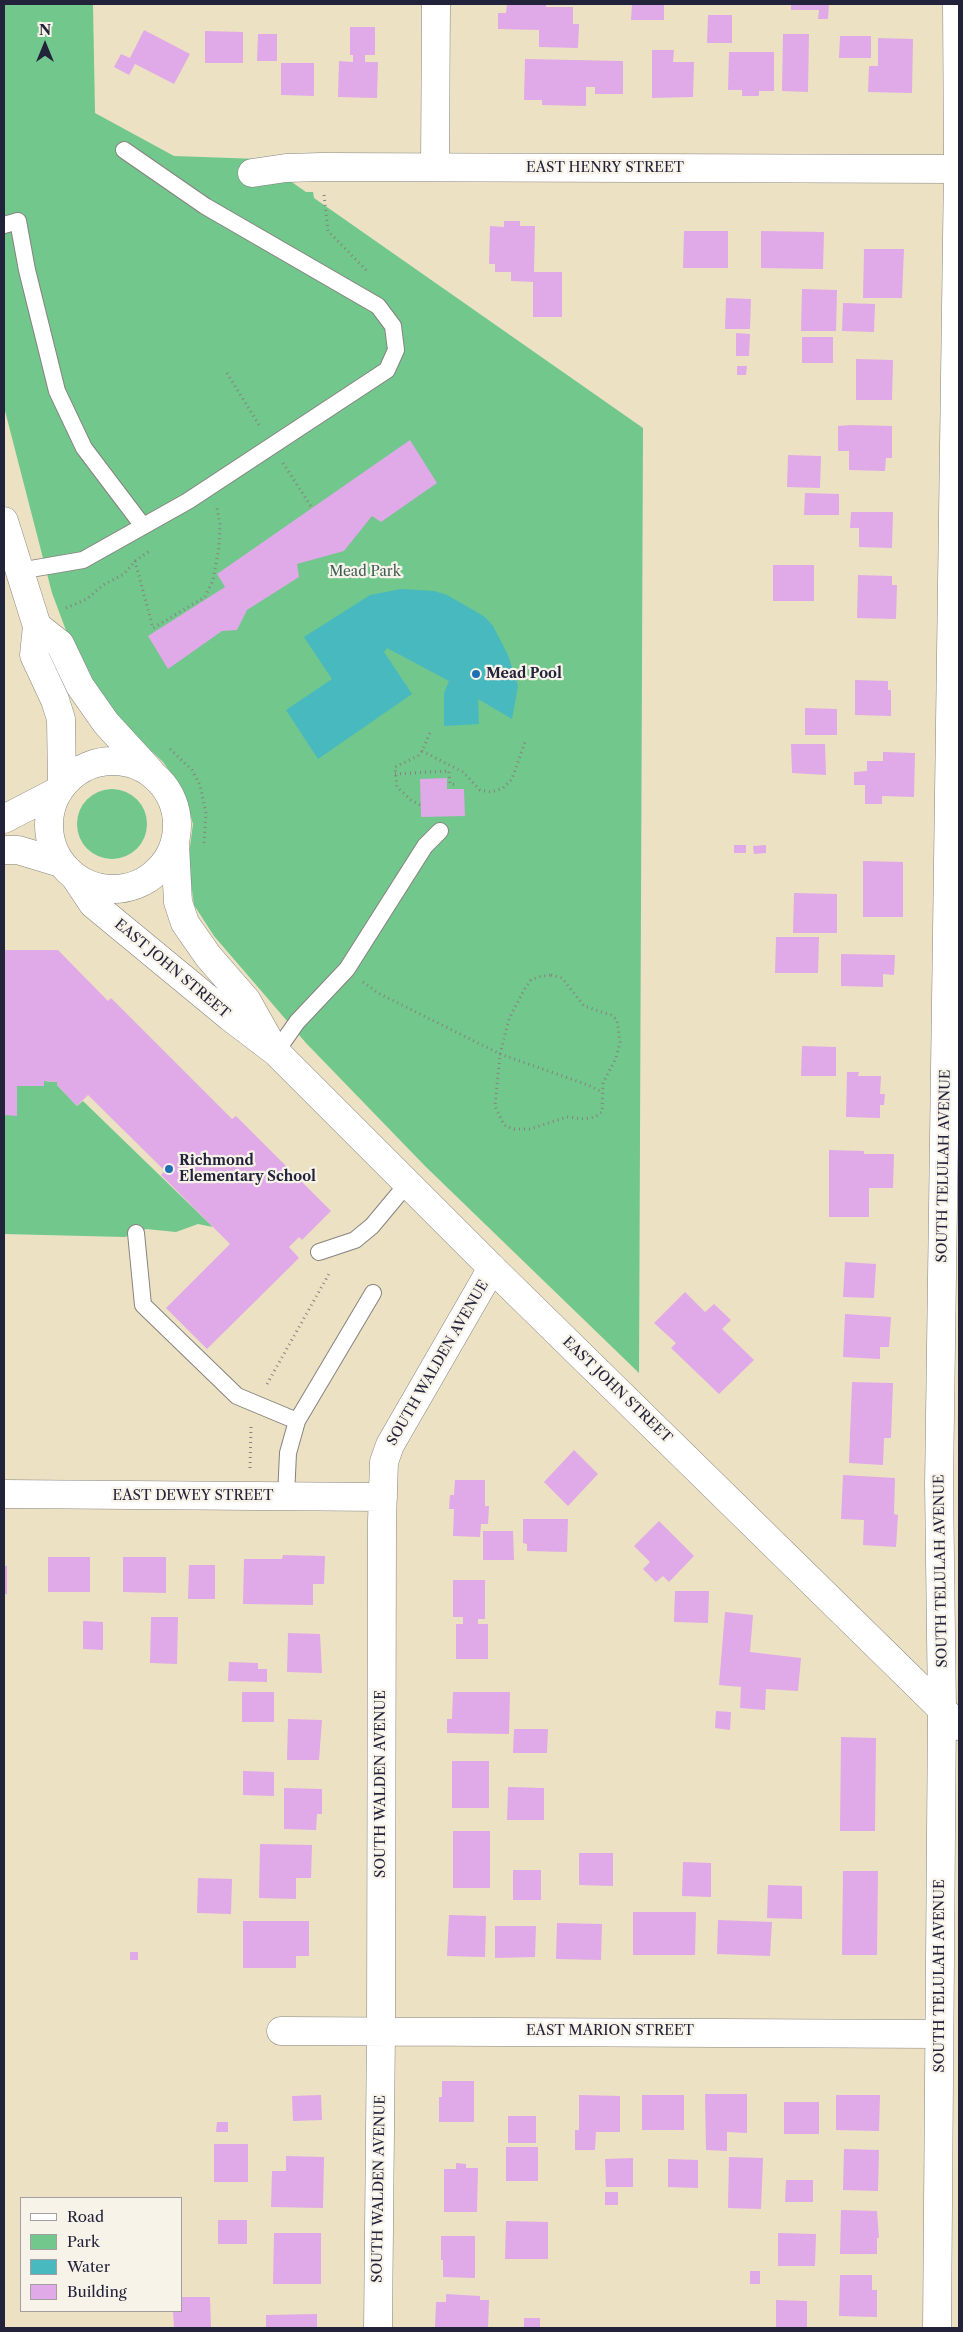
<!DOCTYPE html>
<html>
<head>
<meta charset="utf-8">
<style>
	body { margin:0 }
	#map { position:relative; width:963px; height:2332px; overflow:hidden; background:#ece2c3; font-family:"Libre Caslon Text",serif }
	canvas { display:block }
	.frame { position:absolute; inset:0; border:5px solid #22223b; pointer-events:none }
	.legend { position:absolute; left:20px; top:2197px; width:162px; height:115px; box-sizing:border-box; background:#f7f3e8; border:1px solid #a29fa3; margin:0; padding:6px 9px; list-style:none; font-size:15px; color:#22223b }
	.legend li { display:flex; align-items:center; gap:10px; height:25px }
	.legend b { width:25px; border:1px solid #a29fa3 }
	.north { position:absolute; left:20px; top:20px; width:50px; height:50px; -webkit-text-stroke:4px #f7f3e8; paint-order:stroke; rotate:0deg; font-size:14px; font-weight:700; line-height:20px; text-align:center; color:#22223b }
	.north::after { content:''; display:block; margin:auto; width:18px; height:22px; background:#22223b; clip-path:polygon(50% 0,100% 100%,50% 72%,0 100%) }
</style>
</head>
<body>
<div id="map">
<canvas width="963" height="2332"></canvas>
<div class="frame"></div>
<ul class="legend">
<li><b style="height:6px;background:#fff"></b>Road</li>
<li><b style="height:14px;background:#71c78c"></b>Park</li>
<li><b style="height:14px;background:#49b9c0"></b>Water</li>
<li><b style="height:14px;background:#e0a9e7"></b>Building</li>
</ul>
<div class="north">N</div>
</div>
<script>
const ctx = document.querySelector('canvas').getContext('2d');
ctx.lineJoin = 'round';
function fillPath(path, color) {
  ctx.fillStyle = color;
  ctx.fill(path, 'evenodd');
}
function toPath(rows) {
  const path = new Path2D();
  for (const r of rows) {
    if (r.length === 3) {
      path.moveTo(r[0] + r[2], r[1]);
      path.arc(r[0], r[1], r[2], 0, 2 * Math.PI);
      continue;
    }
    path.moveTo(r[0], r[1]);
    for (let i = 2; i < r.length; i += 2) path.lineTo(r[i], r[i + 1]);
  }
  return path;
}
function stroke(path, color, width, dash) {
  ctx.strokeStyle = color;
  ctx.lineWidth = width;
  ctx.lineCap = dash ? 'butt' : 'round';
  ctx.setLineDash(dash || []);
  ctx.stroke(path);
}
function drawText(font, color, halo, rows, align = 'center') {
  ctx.font = font + ' "Libre Caslon Text",serif';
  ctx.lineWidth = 4.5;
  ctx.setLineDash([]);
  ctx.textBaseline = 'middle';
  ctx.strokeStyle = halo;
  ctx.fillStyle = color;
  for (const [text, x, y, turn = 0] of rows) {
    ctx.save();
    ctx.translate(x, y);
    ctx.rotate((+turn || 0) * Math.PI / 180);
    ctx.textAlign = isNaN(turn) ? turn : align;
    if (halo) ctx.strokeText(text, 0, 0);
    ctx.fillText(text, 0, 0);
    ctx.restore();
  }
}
const green = toPath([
	[4,4,93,4,95,113,174,156,259,159,306,192,313,192,314,198,643,428,639,1373,425,1166,306,1043,214,936,194,905,188,862,193,824,183,790,163,762,123,724,92,686,70,641,52,593,4,407],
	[112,824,35],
	[44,1081,57,1082,57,1085,77,1106,83,1101,213,1227,198,1224,176,1232,146,1229,125,1237,4,1234,4,1115,17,1115,17,1086,44,1086]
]);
const water = toPath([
	[401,589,434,591,447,595,485,617,493,626,508,655,518,686,512,719,478,699,479,724,444,726,444,693,449,681,387,648,384,652,412,694,318,759,286,710,332,679,304,637,370,595]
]);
const building = toPath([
	[507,4,546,4,546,7,573,7,573,24,579,24,578,48,539,47,539,30,498,29,498,13,506,13],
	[632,4,664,4,664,20,631,20],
	[791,4,829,4,828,19,818,19,819,10,791,10],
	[708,15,732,15,732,43,707,43],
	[350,27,375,27,375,55,365,55,365,62,378,62,377,98,338,97,339,61,353,62,353,55,350,55],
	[144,30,190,54,174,84,135,64,129,75,114,67,121,54,130,58],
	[205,31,243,32,243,63,205,63],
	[258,34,277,34,277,61,257,61],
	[783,34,809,34,808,92,782,91],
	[840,36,871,36,871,58,839,58],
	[878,38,913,39,912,93,868,92,869,66,878,66],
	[652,50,674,50,673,62,694,62,693,97,652,98],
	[729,52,774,52,774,91,759,91,759,96,742,96,742,90,728,90],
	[525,59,623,61,623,94,595,94,595,87,586,87,586,106,542,105,542,100,524,100],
	[281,63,314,63,314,96,281,95],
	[504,221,520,221,520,226,535,226,534,272,562,272,562,317,533,317,533,282,511,281,511,272,495,272,495,264,489,264,490,226,504,227],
	[684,231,728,231,728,268,683,268],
	[761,231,824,232,823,269,761,268],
	[864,249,904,249,902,298,863,298],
	[802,289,837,290,836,331,801,331],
	[726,298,751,299,750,329,725,329],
	[843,303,875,304,874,332,842,331],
	[736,333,750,334,749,356,736,356],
	[802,337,833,337,833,363,802,363],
	[856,359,893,360,892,400,856,400],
	[737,366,747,366,746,375,737,375],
	[851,425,892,426,892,458,886,458,885,471,849,470,849,451,838,451,838,426],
	[410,440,437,483,381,522,372,516,344,551,297,564,299,577,247,610,237,630,222,631,168,669,148,636,225,587,217,574],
	[788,455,821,456,820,488,787,487],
	[805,493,839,494,839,515,804,515],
	[851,512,893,512,892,548,859,547,859,528,850,528],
	[773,565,814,565,814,601,773,601],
	[858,575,892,576,892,585,897,585,896,619,857,618],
	[855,680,888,681,888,690,891,690,891,716,855,715],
	[805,708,837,709,837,735,805,735],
	[791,744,825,744,826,775,792,773],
	[883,752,915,753,914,797,882,796,882,804,865,804,865,785,854,785,854,772,867,771,867,761,883,761],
	[447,778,447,789,464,789,465,816,421,817,420,779],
	[734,845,746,845,746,853,734,853],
	[766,845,766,853,754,854,753,846],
	[863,861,903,862,903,917,863,917],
	[794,893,837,894,837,933,793,933],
	[776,937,819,937,818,973,775,973],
	[4,950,58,950,108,1001,111,998,232,1119,236,1116,331,1211,302,1240,299,1237,289,1247,299,1258,207,1349,166,1308,230,1244,161,1175,165,1171,88,1095,77,1106,57,1085,57,1082,44,1081,44,1086,17,1086,17,1116,4,1115],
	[841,954,895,955,894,975,883,974,883,987,841,986],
	[802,1046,836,1047,836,1076,801,1076],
	[847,1072,859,1072,858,1076,881,1076,880,1094,885,1094,884,1105,880,1105,880,1118,846,1117],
	[829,1150,864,1151,864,1154,894,1154,893,1188,869,1188,869,1217,829,1217],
	[845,1262,876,1264,874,1298,843,1297],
	[685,1292,705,1312,714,1304,731,1320,722,1329,754,1360,719,1394,671,1348,676,1343,654,1323],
	[845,1314,891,1317,889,1347,880,1347,880,1359,843,1357],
	[852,1382,893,1383,891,1438,884,1438,883,1465,849,1463],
	[574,1450,598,1474,568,1506,544,1482],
	[843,1475,895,1478,894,1514,898,1515,896,1547,863,1545,864,1520,841,1519],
	[455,1480,485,1480,485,1506,489,1506,488,1524,481,1524,480,1537,453,1536,454,1509,449,1509,450,1495,454,1495],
	[523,1519,568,1519,567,1552,527,1551,527,1544,523,1543],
	[659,1521,694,1556,669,1582,663,1576,656,1582,643,1569,650,1562,634,1546],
	[483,1531,513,1531,514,1560,483,1560],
	[283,1555,325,1556,324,1584,313,1584,313,1605,243,1604,244,1559,282,1559],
	[48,1557,90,1557,90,1592,48,1592],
	[123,1557,166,1557,166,1593,123,1592],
	[189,1565,215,1565,215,1599,188,1599],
	[4,1566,7,1566,7,1594,4,1594],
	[453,1580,485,1580,485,1619,478,1619,478,1624,488,1624,488,1659,456,1659,456,1624,463,1624,463,1617,453,1617],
	[675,1591,709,1591,708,1623,674,1622],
	[725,1612,753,1615,750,1652,801,1658,798,1691,766,1689,765,1710,740,1708,741,1687,719,1685],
	[151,1617,178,1617,177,1664,150,1663],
	[83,1621,103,1622,103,1650,83,1649],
	[288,1633,320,1634,322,1673,287,1672],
	[229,1662,258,1663,258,1669,267,1669,267,1682,228,1681],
	[242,1692,274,1692,274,1722,242,1722],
	[453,1692,510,1692,509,1734,447,1733,447,1719,452,1719],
	[716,1711,731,1712,730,1730,715,1728],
	[288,1719,322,1720,319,1760,287,1760],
	[514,1729,548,1729,547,1753,513,1753],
	[841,1737,876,1738,875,1831,840,1831],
	[452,1761,489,1761,489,1808,452,1808],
	[243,1771,274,1772,274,1796,243,1795],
	[508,1787,544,1788,544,1820,507,1820],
	[284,1788,322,1789,322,1814,317,1814,316,1830,284,1829],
	[453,1831,490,1831,490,1888,453,1888],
	[260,1844,312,1845,311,1878,296,1878,296,1899,259,1898],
	[579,1853,613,1853,613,1886,579,1885],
	[683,1862,711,1863,711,1897,682,1896],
	[513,1870,541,1870,541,1900,513,1900],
	[843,1871,878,1871,877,1955,842,1955],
	[198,1878,232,1879,231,1914,197,1913],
	[768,1885,802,1886,802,1919,767,1918],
	[633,1912,696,1912,695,1955,633,1955],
	[449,1915,486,1916,485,1957,447,1956],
	[718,1920,772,1922,770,1956,717,1954],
	[243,1921,309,1921,309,1956,296,1956,296,1968,243,1968],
	[557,1923,602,1924,601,1960,556,1959],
	[495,1926,536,1926,535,1957,495,1958],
	[130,1952,138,1952,138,1960,130,1960],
	[442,2081,474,2081,474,2122,439,2122,439,2097,442,2097],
	[705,2094,747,2094,747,2133,727,2132,727,2151,706,2150],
	[321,2095,322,2120,293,2121,292,2096],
	[579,2095,620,2096,620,2132,596,2132,595,2150,575,2150,575,2130,579,2130],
	[642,2095,684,2095,684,2130,642,2130],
	[836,2095,880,2095,879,2131,836,2130],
	[784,2102,819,2102,819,2134,784,2134],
	[508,2116,536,2116,536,2143,508,2143],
	[217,2122,228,2122,228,2132,216,2132],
	[214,2144,248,2144,248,2182,214,2182],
	[506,2147,538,2147,538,2181,506,2181],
	[844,2149,879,2150,878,2191,843,2190],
	[286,2156,324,2157,323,2208,271,2207,272,2171,286,2171],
	[729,2157,763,2158,761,2209,728,2208],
	[633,2158,633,2187,606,2187,605,2159],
	[668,2159,698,2160,698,2188,668,2187],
	[456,2163,466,2164,466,2168,478,2168,477,2212,444,2212,444,2169,456,2169],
	[786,2180,813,2180,813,2202,785,2202],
	[605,2192,618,2192,618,2205,605,2205],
	[841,2210,877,2211,879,2238,877,2238,877,2254,840,2254],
	[218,2220,247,2220,247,2244,218,2244],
	[506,2221,548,2222,548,2259,505,2259],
	[274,2233,321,2233,321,2284,273,2284],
	[778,2233,816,2234,815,2266,778,2266],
	[441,2236,475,2236,475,2278,443,2277,443,2260,441,2260],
	[750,2271,760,2271,760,2284,750,2284],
	[840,2275,872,2275,872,2290,877,2290,877,2317,839,2316],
	[446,2294,480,2296,480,2300,489,2300,488,2328,435,2328,436,2302,446,2302],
	[181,2297,210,2297,211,2328,174,2328,173,2311,181,2311],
	[776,2300,807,2301,807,2328,776,2328],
	[317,2314,317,2328,266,2328,266,2315],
	[524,2318,540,2318,540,2328,524,2328]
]);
const path = toPath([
	[324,195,328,231,368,272],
	[227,373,261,428],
	[283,463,312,508],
	[135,561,153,628,205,597,213,580,219,547,220,525,217,508],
	[66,608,87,599,103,585,124,574,135,561,151,550],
	[170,749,192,770,200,785,206,813,204,843],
	[422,751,463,772,480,790,491,792,503,788,512,779,526,739],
	[395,774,449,771,450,784,457,785],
	[420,805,411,800,397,787,395,767,418,756,422,751,430,733],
	[551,975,562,978,584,1006,611,1015,617,1020,620,1042,616,1058,603,1083,602,1112,595,1117,584,1119,567,1117,530,1129,514,1129,504,1125,495,1106,500,1054,509,1019,524,990,531,980,538,977,551,975],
	[363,982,378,993,500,1054,588,1085,602,1092],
	[267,1384,330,1272],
	[250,1468,251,1427]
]);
const service = toPath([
	[4,225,18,221,27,270,57,391,84,448,143,526],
	[19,571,83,560,188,501,387,370,396,350,393,326,378,306,205,206,124,150],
	[276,1052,297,1022,347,969,425,846,440,831],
	[136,1233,143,1305,237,1396,297,1421],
	[319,1252,355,1240,372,1226,407,1184],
	[286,1496,288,1453,297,1421,373,1293]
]);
const minor = toPath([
	[435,167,436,4],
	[252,173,286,168,321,167,958,169],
	[4,1494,383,1497],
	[942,1710,939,1484,958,169,957,4],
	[281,2031,939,2034],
	[378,2328,381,2030,382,1521,384,1462,390,1445,492,1268]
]);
const tertiary = toPath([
	[4,521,37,626,34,655,55,700,61,719,62,785],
	[37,626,60,644,80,686,106,723,150,771],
	[113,825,64],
	[4,819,58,791],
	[175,845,178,902,185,923,208,956,247,1001,270,1042],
	[4,850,18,850,61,863],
	[75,877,93,904,230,1017,276,1052,492,1268,959,1726],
	[937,2328,942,1710]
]);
const markers = [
	[476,674,5,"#1f6fb2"],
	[169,1169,5,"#1f6fb2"]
];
const streetNames = [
	["EAST HENRY STREET",605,168],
	["EAST JOHN STREET",172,969,40],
	["SOUTH TELULAH AVENUE",944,1166,-89],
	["SOUTH WALDEN AVENUE",438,1363,-60],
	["EAST JOHN STREET",617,1390,44],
	["EAST DEWEY STREET",193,1496],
	["SOUTH TELULAH AVENUE",941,1571,-91],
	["SOUTH WALDEN AVENUE",381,1784,-90],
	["SOUTH TELULAH AVENUE",940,1976,-90],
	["EAST MARION STREET",610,2031],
	["SOUTH WALDEN AVENUE",379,2189,-89]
];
const parkNames = [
	["Mead Park",365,572]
];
const poiNames = [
	["Mead Pool",486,674],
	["Richmond",179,1161],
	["Elementary School",179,1177]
];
fillPath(green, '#71c78c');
fillPath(water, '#49b9c0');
fillPath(building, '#e0a9e7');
stroke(service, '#87827f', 18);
stroke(minor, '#87827f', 29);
stroke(tertiary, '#87827f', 29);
stroke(path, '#87827f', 3, [1, 4]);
stroke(service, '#fff', 16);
stroke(minor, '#fff', 28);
stroke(tertiary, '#fff', 28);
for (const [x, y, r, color] of markers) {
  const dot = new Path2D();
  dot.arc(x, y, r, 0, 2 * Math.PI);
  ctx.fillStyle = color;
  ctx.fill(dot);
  stroke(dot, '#f7f3e8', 2);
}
drawText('14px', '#22223b', '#f7f3e8', streetNames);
drawText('14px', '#3e5c57', '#f7f3e8', parkNames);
drawText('bold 14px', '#22223b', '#f7f3e8', poiNames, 'left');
</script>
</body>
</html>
